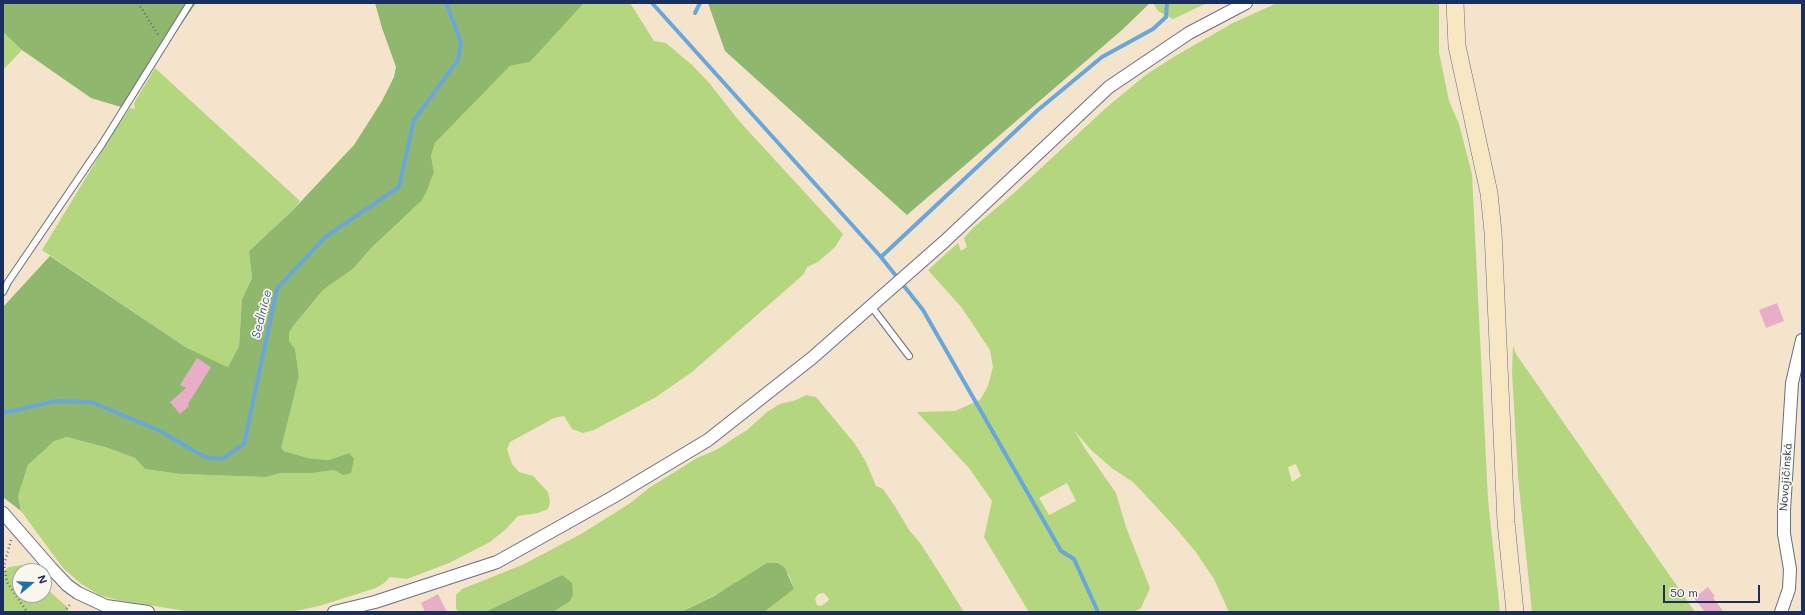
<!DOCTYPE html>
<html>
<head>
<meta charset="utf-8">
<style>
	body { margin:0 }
	#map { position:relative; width:1805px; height:615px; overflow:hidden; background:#f4e4cb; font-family:Mali,sans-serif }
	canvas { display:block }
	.frame { position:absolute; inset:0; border:4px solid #1b2f5e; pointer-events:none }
	.north { position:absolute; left:12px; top:563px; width:40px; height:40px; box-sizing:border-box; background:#fbf7ec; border:1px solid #a1a7b3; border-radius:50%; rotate:71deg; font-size:11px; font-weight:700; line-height:16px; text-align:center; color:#1b2f5e }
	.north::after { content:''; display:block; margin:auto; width:14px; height:18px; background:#1f6fb2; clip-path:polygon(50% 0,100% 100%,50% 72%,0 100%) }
	.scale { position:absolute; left:1663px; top:585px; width:97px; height:18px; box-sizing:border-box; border:2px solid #1b2f5e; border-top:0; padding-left:5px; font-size:12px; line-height:14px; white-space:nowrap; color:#1b2f5e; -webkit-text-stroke:3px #fbf7ec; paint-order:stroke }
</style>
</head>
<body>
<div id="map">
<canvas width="1805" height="615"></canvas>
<div class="frame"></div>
<div class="north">N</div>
<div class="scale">50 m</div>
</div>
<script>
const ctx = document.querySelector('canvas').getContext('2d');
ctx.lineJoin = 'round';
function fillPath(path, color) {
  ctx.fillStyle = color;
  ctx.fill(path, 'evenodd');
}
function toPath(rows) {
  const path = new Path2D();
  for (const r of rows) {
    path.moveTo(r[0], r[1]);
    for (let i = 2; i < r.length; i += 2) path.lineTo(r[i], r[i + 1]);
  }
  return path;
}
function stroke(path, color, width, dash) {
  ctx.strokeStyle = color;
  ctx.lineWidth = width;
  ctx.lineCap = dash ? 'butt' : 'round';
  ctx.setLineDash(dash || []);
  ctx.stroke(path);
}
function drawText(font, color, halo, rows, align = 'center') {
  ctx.font = font + ' Mali,sans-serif';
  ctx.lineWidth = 3.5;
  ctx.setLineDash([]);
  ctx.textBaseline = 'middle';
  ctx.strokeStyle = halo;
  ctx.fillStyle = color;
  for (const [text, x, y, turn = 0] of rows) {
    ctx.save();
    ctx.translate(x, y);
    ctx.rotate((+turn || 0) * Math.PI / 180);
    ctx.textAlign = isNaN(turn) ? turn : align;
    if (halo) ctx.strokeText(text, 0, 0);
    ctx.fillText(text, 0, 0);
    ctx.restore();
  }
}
const green = toPath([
	[584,3,630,3,654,41,666,43,692,65,710,84,740,122,843,234,835,247,818,262,807,267,804,274,692,372,656,397,594,430,583,433,572,429,564,416,554,418,510,442,507,449,512,464,519,472,533,476,548,492,550,502,548,509,538,513,518,516,506,529,490,542,449,563,407,579,390,577,384,583,376,588,319,606,290,612,192,612,117,600,99,595,80,583,63,568,21,511,18,496,28,465,54,440,67,437,108,448,135,458,145,469,180,474,266,477,281,473,312,473,334,470,343,475,349,453,329,460,317,459,308,458,284,451,280,448,299,376,295,349,289,341,289,333,294,325,323,290,353,269,434,172,431,156,435,143,510,66,530,62],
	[1153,3,1207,3,1173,19,1158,11],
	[1277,3,1439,3,1439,52,1449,101,1459,124,1472,174,1488,500,1500,612,1229,612,1214,579,1195,551,1174,526,1133,482,1113,469,1091,450,1074,430,1086,450,1116,493,1126,527,1150,588,1141,608,1133,612,1029,612,984,537,992,501,969,468,917,412,955,411,980,400,988,386,993,367,990,350,962,308,928,270,958,243,961,251,967,247,964,238,973,228,1014,193,1107,107,1147,74,1177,55,1233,23],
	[1296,464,1301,476,1292,482,1288,467],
	[1067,483,1076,501,1049,515,1039,498],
	[3,32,22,50,3,70],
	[155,68,300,201,291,212,249,251,252,278,242,299,239,346,228,367,187,348,42,250,113,133,130,108,135,109,134,103],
	[1513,346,1516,354,1695,612,1532,612,1518,477,1512,372],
	[806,395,816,397,855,444,866,462,876,486,883,489,894,505,909,530,921,544,964,612,764,612,794,589,789,575,778,563,681,612,553,612,569,602,562,575,485,612,458,612,456,608,456,595,462,589,522,565,581,534,629,504,649,488,697,458,716,450,742,433,746,431,767,412,780,404,796,400],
	[824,593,829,599,828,601,821,606,817,605,815,599,818,594],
	[23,565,29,571,20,571,20,595,44,595,44,586,68,608,68,612,3,612,3,572,9,567]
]);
const forest = toPath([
	[3,3,196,3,124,108,91,98,22,50,3,32],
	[375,3,584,3,530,62,510,66,435,143,431,156,434,172,427,190,422,200,371,248,353,269,323,290,294,325,289,333,289,341,295,349,299,376,281,448,284,451,308,458,317,459,329,460,349,453,354,459,351,473,343,475,334,470,312,473,281,473,266,477,180,474,145,469,135,458,108,448,67,437,54,441,28,465,18,496,21,511,3,497,3,307,50,256,187,348,228,367,239,346,242,299,252,278,249,251,291,212,354,145,382,101,394,77,396,67,382,28],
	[708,3,1150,3,1122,30,907,215,725,51],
	[767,563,778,563,785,568,794,589,764,612,681,612,714,596],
	[562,575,572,583,573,595,569,602,553,612,485,612]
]);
const stream = toPath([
	[652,3,881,257,923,310,1061,551,1074,559,1098,612],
	[695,13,700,3],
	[881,257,1038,110,1102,57,1153,29,1166,17,1167,3],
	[3,413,56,401,91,402,158,430,205,457,222,459,244,444,277,289,325,237,399,187,414,120,458,60,461,42,446,3]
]);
const building = toPath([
	[1777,303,1784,321,1766,328,1759,310],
	[197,358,211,367,188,404,189,406,180,414,170,402,186,388,180,385],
	[1708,587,1715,596,1713,598,1724,612,1705,612,1694,598],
	[438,594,447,612,425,612,421,603]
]);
const path = toPath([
	[138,3,159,36],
	[11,540,4,565,7,582,27,612],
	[64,612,71,603]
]);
const lane = toPath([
	[3,292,8,282,102,144,190,3],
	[871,306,909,356]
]);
const street = toPath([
	[3,513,51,568,67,585,78,593,106,606,148,612],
	[334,612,375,602,497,562,613,497,708,440,812,358,945,241,1109,87,1189,33,1246,3],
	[1781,612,1789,589,1790,569,1784,534,1784,510,1792,383,1802,340]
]);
const secondary = toPath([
	[1455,3,1457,46,1489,193,1493,232,1506,522,1515,612]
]);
const streetNames = [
	["Novojičínská",1786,477,-86]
];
const waterNames = [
	["Sedlnice",262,314,-76]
];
fillPath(green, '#b4d67e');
fillPath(forest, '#8fb76d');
stroke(stream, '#69a7db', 4);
fillPath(building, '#e8aec8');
stroke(lane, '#676e84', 8);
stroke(street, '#676e84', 14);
stroke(secondary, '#676e84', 18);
stroke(path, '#676e84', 2.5, [1, 3]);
stroke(lane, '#fff', 6);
stroke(street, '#fff', 12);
stroke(secondary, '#f7e8c3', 17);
drawText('11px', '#1b2f5e', '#fbf7ec', streetNames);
drawText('italic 12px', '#36598a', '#fbf7ec', waterNames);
</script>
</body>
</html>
